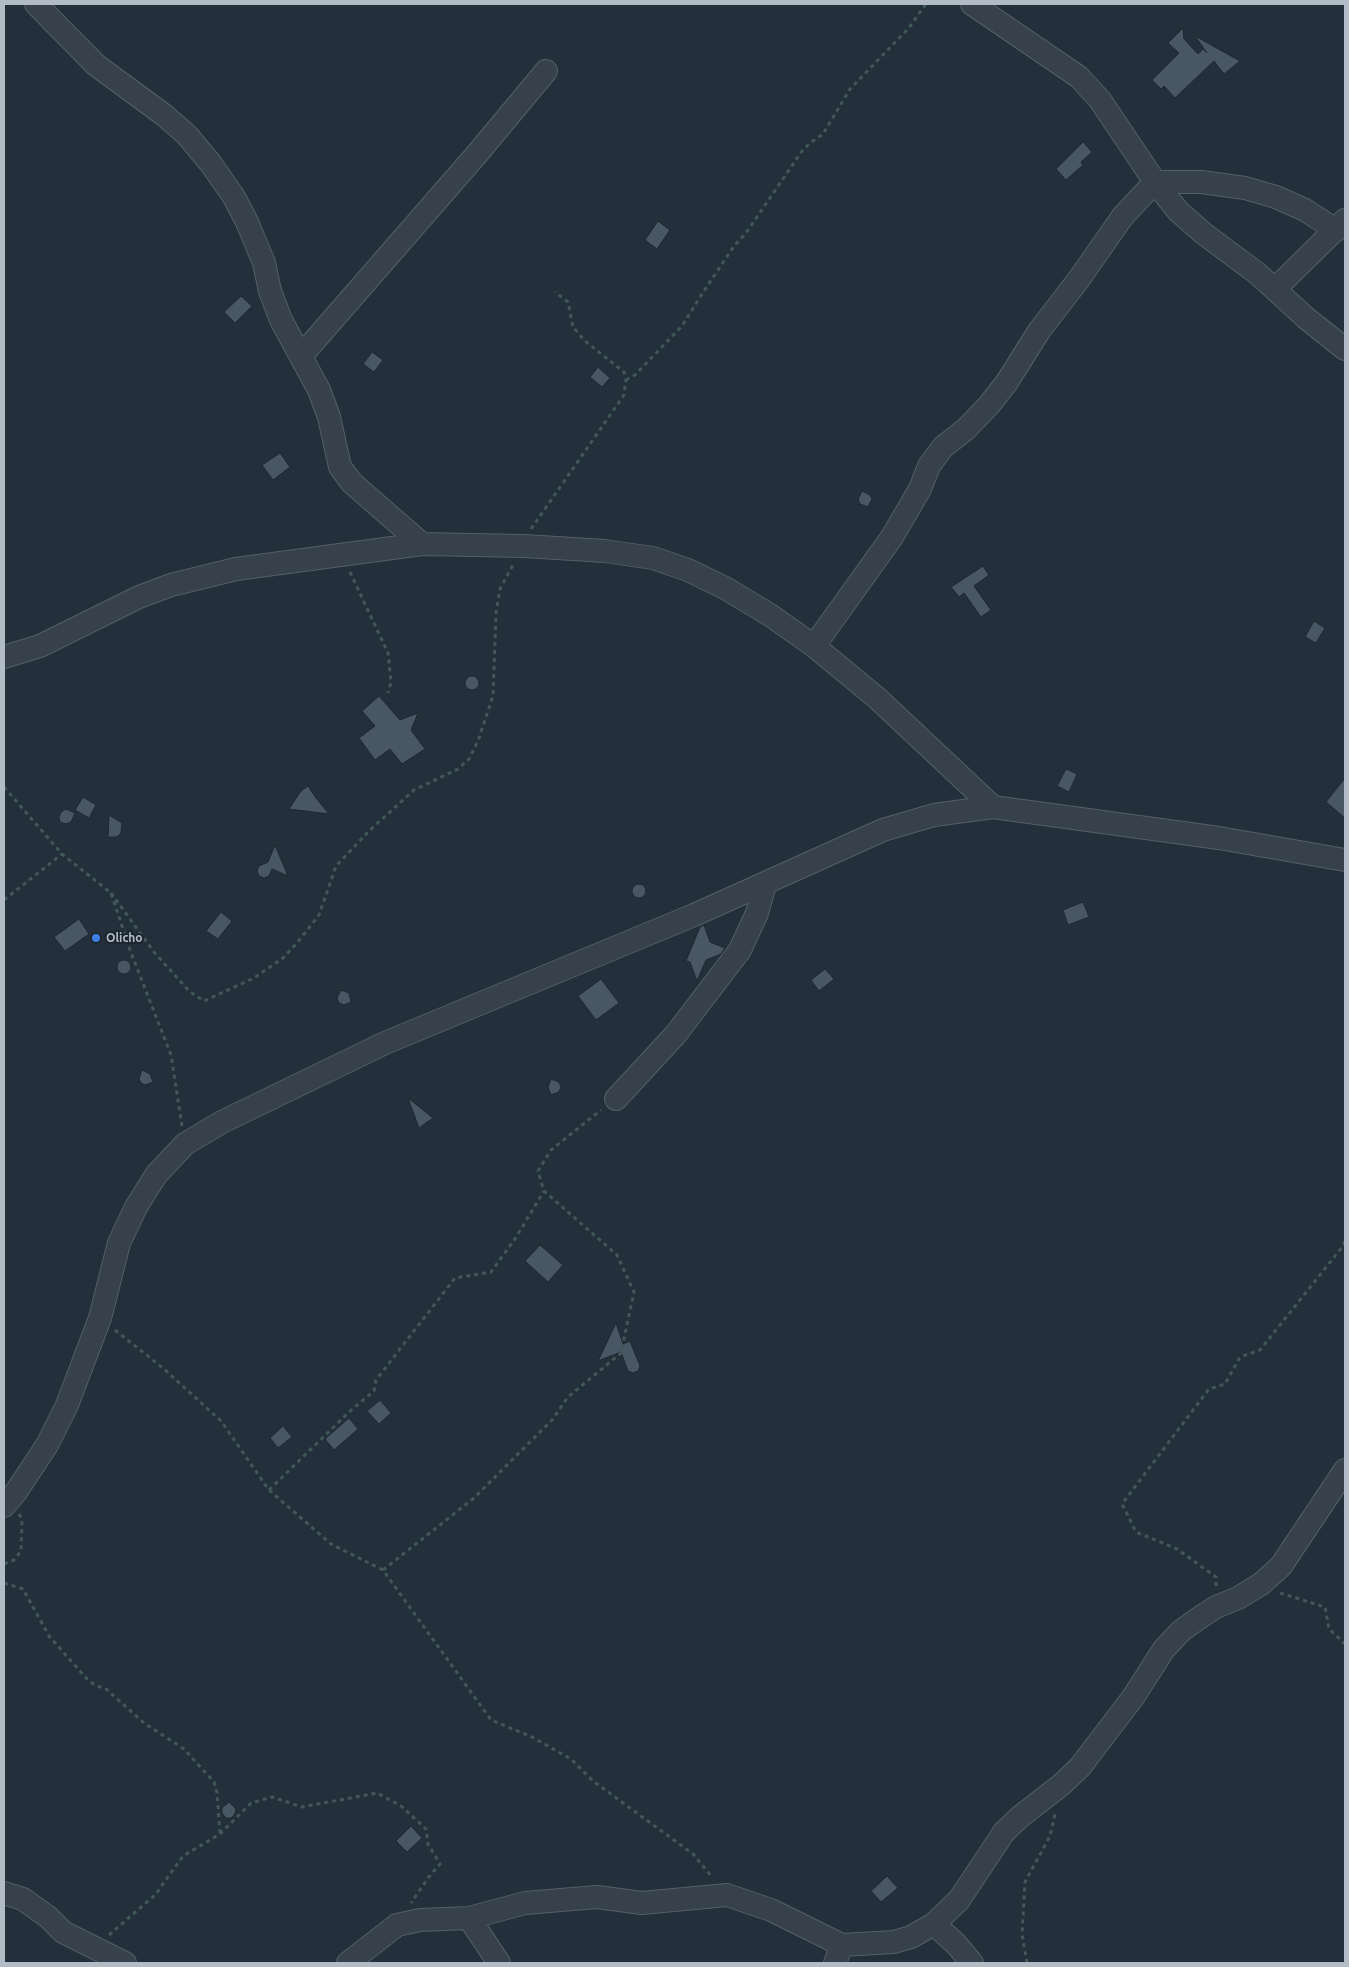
<!DOCTYPE html>
<html>
<head>
<meta charset="utf-8">
<style>
	body { margin:0 }
	#map { position:relative; width:1349px; height:1967px; overflow:hidden; background:#232f3a; font-family:Ubuntu,sans-serif }
	canvas { display:block }
	.frame { position:absolute; inset:0; border:5px solid #b2bcc6; pointer-events:none }
</style>
</head>
<body>
<div id="map">
<canvas width="1349" height="1967"></canvas>
<div class="frame"></div>
</div>
<script>
const ctx = document.querySelector('canvas').getContext('2d');
ctx.lineJoin = 'round';
function fillPath(path, color) {
  ctx.fillStyle = color;
  ctx.fill(path, 'evenodd');
}
function toPath(rows) {
  const path = new Path2D();
  for (const r of rows) {
    if (r.length === 3) {
      path.moveTo(r[0] + r[2], r[1]);
      path.arc(r[0], r[1], r[2], 0, 2 * Math.PI);
      continue;
    }
    path.moveTo(r[0], r[1]);
    for (let i = 2; i < r.length; i += 2) path.lineTo(r[i], r[i + 1]);
  }
  return path;
}
function stroke(path, color, width, dash) {
  ctx.strokeStyle = color;
  ctx.lineWidth = width;
  ctx.lineCap = dash ? 'butt' : 'round';
  ctx.setLineDash(dash || []);
  ctx.stroke(path);
}
function drawText(font, color, halo, rows, align = 'center') {
  ctx.font = font + ' Ubuntu,sans-serif';
  ctx.lineWidth = 4;
  ctx.setLineDash([]);
  ctx.textBaseline = 'middle';
  ctx.strokeStyle = halo;
  ctx.fillStyle = color;
  for (const [text, x, y, turn = 0] of rows) {
    ctx.save();
    ctx.translate(x, y);
    ctx.rotate((+turn || 0) * Math.PI / 180);
    ctx.textAlign = isNaN(turn) ? turn : align;
    if (halo) ctx.strokeText(text, 0, 0);
    ctx.fillText(text, 0, 0);
    ctx.restore();
  }
}
const building = toPath([
	[1183,28,1184,39,1198,54,1203,49,1207,53,1195,36,1240,61,1224,74,1214,61,1175,98,1164,86,1161,89,1152,80,1179,53,1168,43,1183,28],
	[1083,142,1092,152,1081,162,1083,165,1066,180,1056,169,1083,142],
	[658,221,670,230,657,249,645,240,658,221],
	[241,296,252,306,235,323,224,312,241,296],
	[372,352,383,360,374,372,363,364,372,352],
	[598,367,610,378,602,387,590,377,598,367],
	[280,453,290,467,273,480,262,465,280,453],
	[862,491,870,495,872,499,868,507,860,504,858,499,862,491],
	[983,566,989,575,974,586,991,610,981,617,964,593,959,597,951,587,983,566],
	[1314,621,1325,628,1316,643,1305,637,1314,621],
	[472,683,7],
	[379,696,400,720,418,713,411,730,425,749,402,764,390,749,375,760,359,738,375,726,362,711,379,696],
	[1066,769,1077,774,1069,792,1057,786,1066,769],
	[1345,778,1345,818,1326,802,1345,778],
	[308,786,316,798,329,814,289,809,301,791,308,786],
	[83,797,96,805,89,818,75,810,83,797],
	[66,809,75,813,71,822,66,824,60,822,59,817,61,812,66,809],
	[109,815,122,823,121,833,117,837,108,837,109,815],
	[275,845,288,876,272,869,269,876,264,878,259,876,257,871,259,866,268,862,275,845],
	[639,891,7],
	[1083,902,1089,917,1068,925,1063,910,1083,902],
	[221,912,232,921,218,939,206,931,221,912],
	[79,919,89,934,65,951,54,937,79,919],
	[704,925,710,942,725,948,721,954,706,960,697,981,690,962,686,961,700,927,704,925],
	[124,967,7],
	[825,969,834,979,819,991,811,980,825,969],
	[601,979,619,1003,596,1020,578,996,601,979],
	[341,990,349,993,351,1002,344,1005,339,1003,337,998,341,990],
	[142,1070,150,1074,153,1082,145,1085,141,1083,139,1079,142,1070],
	[551,1079,559,1082,561,1087,559,1092,551,1095,548,1087,551,1079],
	[408,1098,433,1118,419,1128,408,1098],
	[540,1245,563,1265,548,1282,525,1261,540,1245],
	[616,1323,623,1344,630,1341,640,1366,638,1371,633,1373,628,1371,621,1352,598,1361,616,1323],
	[380,1400,391,1413,379,1424,367,1411,380,1400],
	[349,1418,358,1429,334,1450,325,1439,349,1418],
	[283,1426,292,1437,278,1448,270,1438,283,1426],
	[229,1802,236,1809,235,1814,231,1818,226,1818,222,1813,222,1808,229,1802],
	[411,1826,422,1838,407,1852,396,1841,411,1826],
	[887,1876,898,1888,881,1902,871,1891,887,1876]
]);
const path = toPath([
	[626,380,635,375,682,326,702,294,734,246,746,233,802,151,810,143,823,134,850,89,908,29,926,4],
	[531,529,624,395,626,380,624,372,585,341,573,327,568,302,555,292],
	[350,572,388,653,391,682,388,693],
	[4,787,62,854,111,893,130,950,171,1055,182,1126],
	[111,893,154,952,189,991,204,1001,254,978,283,958,297,943,319,915,336,866,369,831,414,790,458,769,469,759,478,741,493,696,496,613,500,589,514,563],
	[4,900,62,854],
	[115,1330,164,1369,221,1421,269,1490,331,1544,383,1570,491,1720,532,1737,571,1759,593,1781,693,1854,712,1877],
	[269,1490,349,1412,374,1391,376,1380,455,1278,491,1272,515,1239,544,1191],
	[4,1564,14,1560,21,1551,22,1519,19,1514],
	[383,1570,474,1498,552,1420,568,1397,621,1353,634,1292,617,1255,544,1191,538,1171,551,1150,601,1110],
	[4,1583,23,1589,49,1636,86,1678,96,1686,105,1688,144,1723,184,1749,214,1782,217,1793,220,1833],
	[1216,1586,1216,1577,1177,1549,1136,1532,1122,1504,1209,1389,1225,1384,1240,1357,1260,1350,1343,1246,1345,1241],
	[1280,1593,1325,1607,1329,1629,1345,1644],
	[109,1935,155,1895,183,1856,220,1834,251,1803,272,1797,302,1807,377,1793,401,1806,426,1829,428,1844,440,1864,428,1878,411,1903],
	[1027,1963,1022,1934,1025,1882,1050,1836,1055,1814]
]);
const minor = toPath([
	[36,4,96,65,164,115,187,135,211,164,234,197,247,222,264,263,270,291,281,320,319,390,329,417,340,467,352,483,422,544],
	[972,4,1079,77,1100,100,1155,182,1178,211,1203,233,1258,274,1306,318,1345,349],
	[1275,289,1345,220],
	[301,356,477,154,546,71],
	[814,646,892,537,920,489,929,466,943,447,966,429,989,405,1007,382,1039,331,1079,279,1123,216,1155,182,1201,182,1245,188,1276,197,1305,210,1336,230],
	[4,657,40,646,139,597,171,585,236,569,422,544,524,546,605,551,653,558,688,570,725,588,770,615,814,646,877,698,993,807],
	[616,1099,676,1034,740,950,757,913,765,884],
	[4,1506,16,1492,47,1445,67,1405,100,1318,119,1243,136,1207,156,1175,185,1144,222,1122,385,1043,694,915,883,830,934,815,993,807,1219,838,1345,860],
	[4,1893,23,1899,48,1917,63,1932,125,1963],
	[469,1918,499,1963],
	[934,1924,959,1900,1004,1832,1021,1816,1061,1785,1080,1767,1134,1696,1164,1649,1181,1631,1202,1616,1216,1607,1238,1598,1261,1584,1281,1566,1345,1470],
	[348,1963,397,1925,420,1920,469,1918,525,1903,597,1897,642,1903,727,1895,771,1910,842,1945],
	[835,1963,842,1945,894,1942,911,1937,934,1924,956,1944,972,1963]
]);
const markers = [
	[96,938,5,"#3f7fe0"]
];
const poiNames = [
	["Olicho",106,938]
];
fillPath(building, '#495663');
stroke(building, '#1e2831', 1);
stroke(minor, '#555f68', 24);
stroke(path, '#425858', 3, [4, 4]);
stroke(minor, '#36414b', 22);
for (const [x, y, r, color] of markers) {
  const dot = new Path2D();
  dot.arc(x, y, r, 0, 2 * Math.PI);
  ctx.fillStyle = color;
  ctx.fill(dot);
  stroke(dot, '#1c262f', 2);
}
drawText('bold 12px', '#b2bcc6', '#1c262f', poiNames, 'left');
</script>
</body>
</html>
